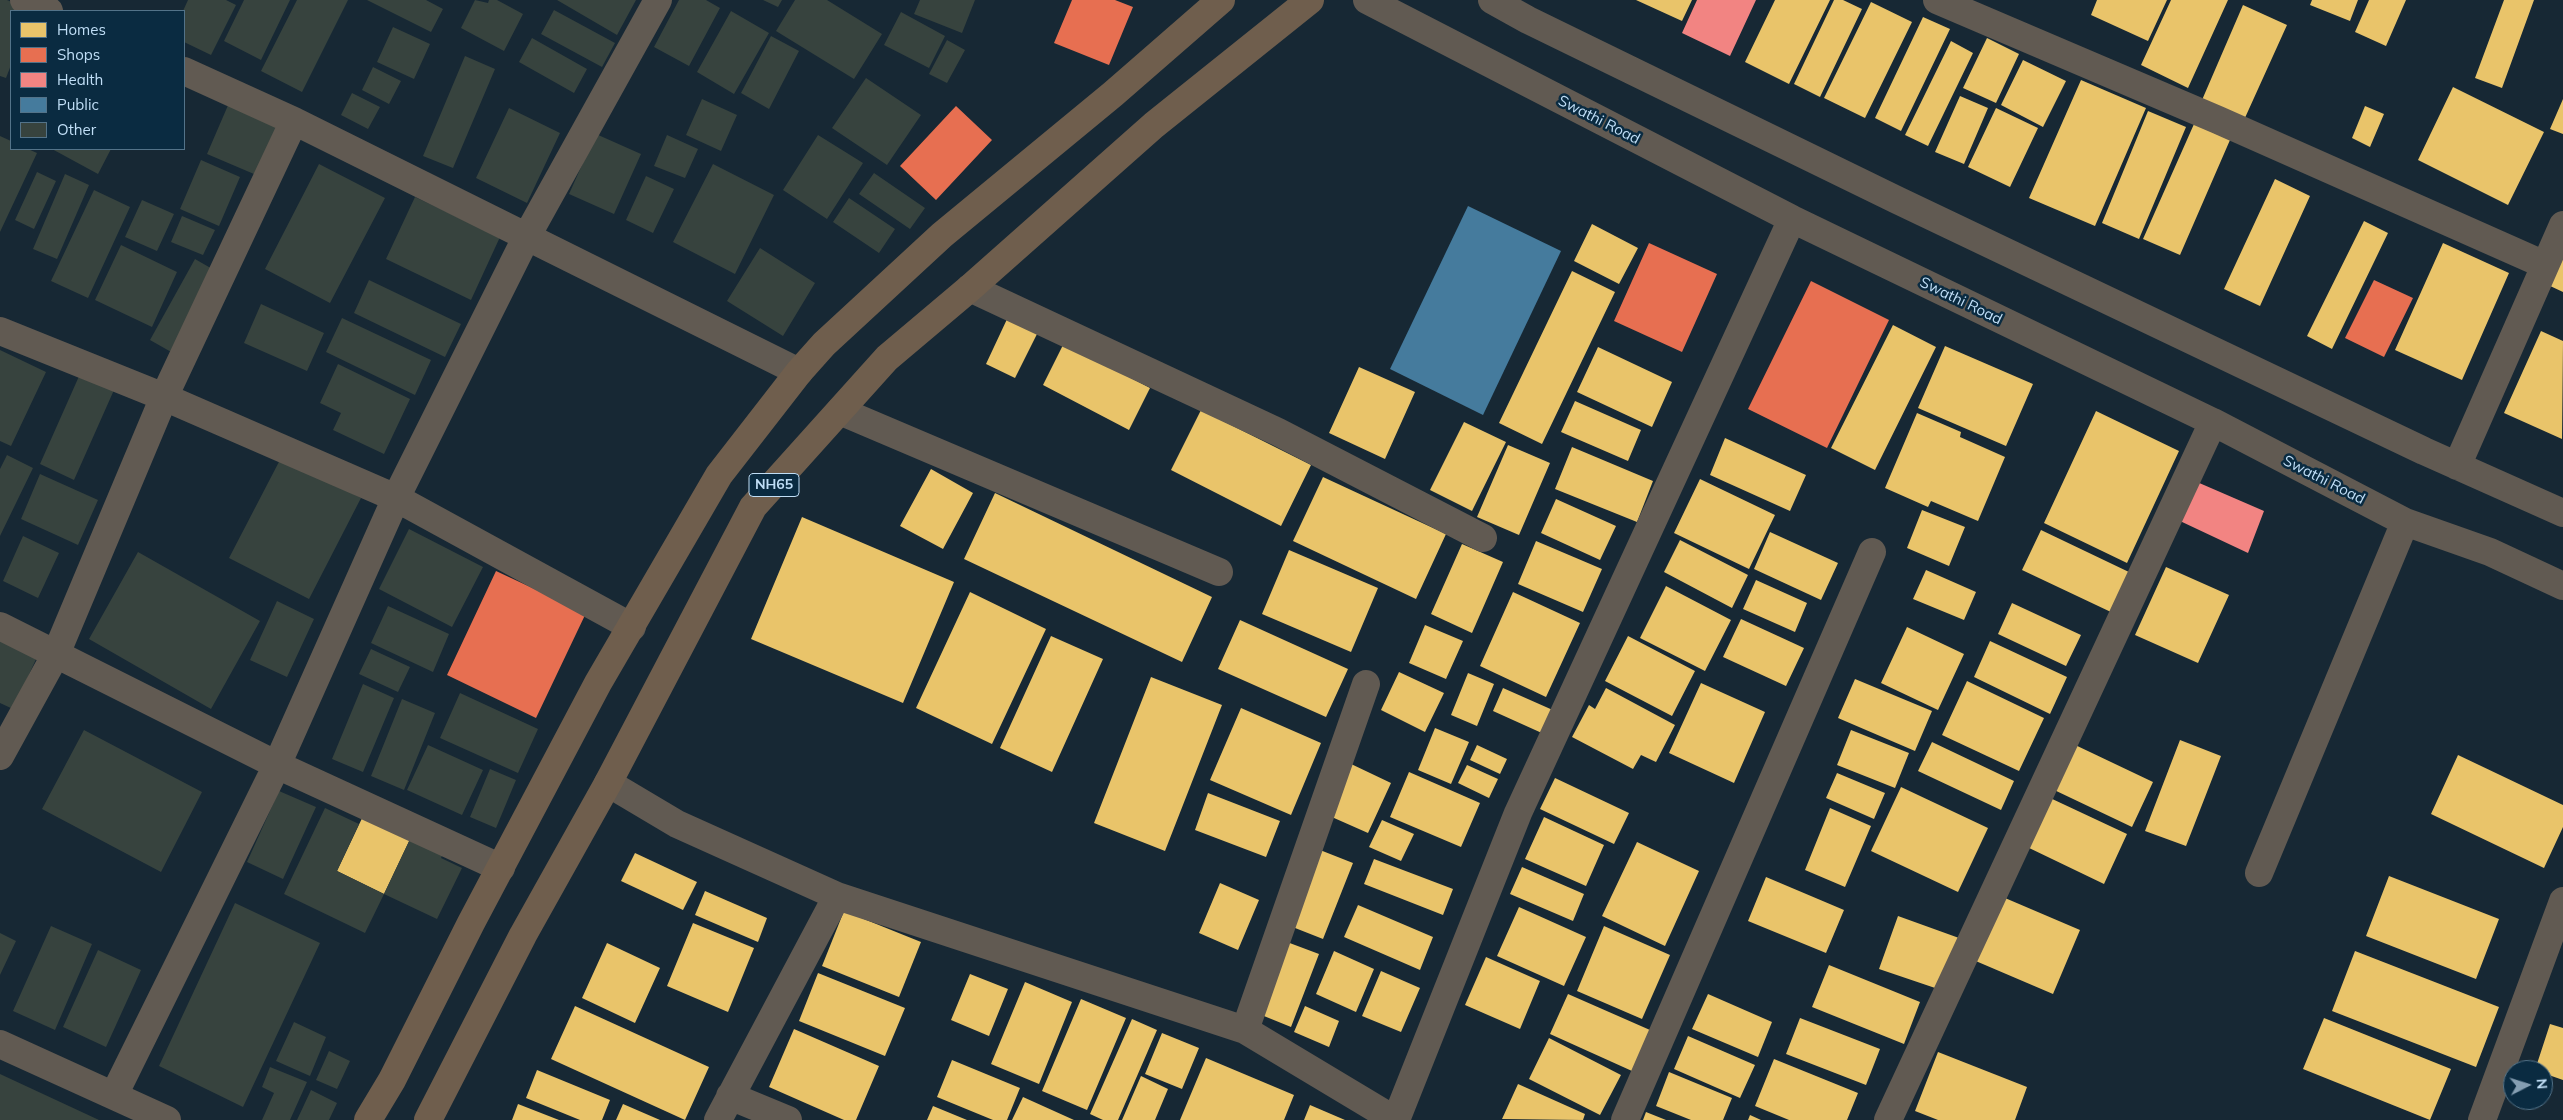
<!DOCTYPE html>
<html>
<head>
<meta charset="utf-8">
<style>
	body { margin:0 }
	#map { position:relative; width:2563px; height:1120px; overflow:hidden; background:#172834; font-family:Mulish,sans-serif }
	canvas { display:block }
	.legend { position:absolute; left:10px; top:10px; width:175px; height:140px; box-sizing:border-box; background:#0a2b41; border:1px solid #537389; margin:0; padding:6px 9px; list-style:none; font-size:15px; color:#c0def6 }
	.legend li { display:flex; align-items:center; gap:10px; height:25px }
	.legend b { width:25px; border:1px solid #537389 }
	.north { position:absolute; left:2503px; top:1060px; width:50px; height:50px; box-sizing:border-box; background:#0a2b41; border:1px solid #537389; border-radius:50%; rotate:85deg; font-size:14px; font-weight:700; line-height:20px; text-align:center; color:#c0def6 }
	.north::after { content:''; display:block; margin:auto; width:18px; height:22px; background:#859eb2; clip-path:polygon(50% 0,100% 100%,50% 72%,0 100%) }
</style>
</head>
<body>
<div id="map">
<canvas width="2563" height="1120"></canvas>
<ul class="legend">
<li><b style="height:14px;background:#e9c46a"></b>Homes</li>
<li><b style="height:14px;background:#e76f51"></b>Shops</li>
<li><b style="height:14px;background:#f28482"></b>Health</li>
<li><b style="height:14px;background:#457b9d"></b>Public</li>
<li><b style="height:14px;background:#37433e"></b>Other</li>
</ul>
<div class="north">N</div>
</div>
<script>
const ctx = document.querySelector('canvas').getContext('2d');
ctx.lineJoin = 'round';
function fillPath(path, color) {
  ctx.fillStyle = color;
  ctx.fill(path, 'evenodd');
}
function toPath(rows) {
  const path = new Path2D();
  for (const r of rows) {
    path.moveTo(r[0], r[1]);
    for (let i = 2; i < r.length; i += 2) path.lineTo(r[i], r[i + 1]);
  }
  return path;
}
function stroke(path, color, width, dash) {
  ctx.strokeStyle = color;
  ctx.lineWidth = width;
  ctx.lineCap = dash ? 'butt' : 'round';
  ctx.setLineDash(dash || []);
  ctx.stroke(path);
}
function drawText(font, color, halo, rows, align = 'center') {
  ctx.font = font + ' Mulish,sans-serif';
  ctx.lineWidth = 5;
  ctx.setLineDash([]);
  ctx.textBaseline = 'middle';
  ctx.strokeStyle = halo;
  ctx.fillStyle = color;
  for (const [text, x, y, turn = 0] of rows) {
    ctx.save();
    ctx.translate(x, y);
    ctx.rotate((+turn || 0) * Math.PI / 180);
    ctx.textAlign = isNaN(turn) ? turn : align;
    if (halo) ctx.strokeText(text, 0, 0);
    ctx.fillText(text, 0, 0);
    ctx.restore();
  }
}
const homes = toPath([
	[1636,0,1692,0,1682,21],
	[1775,0,1830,0,1789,84,1745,62],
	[1834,0,1843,0,1862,9,1820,97,1794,84],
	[2097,0,2167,0,2148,41,2091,15],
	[2171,0,2228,0,2188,88,2141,65],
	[2312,0,2358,0,2350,21,2310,5],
	[2369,0,2406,0,2386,46,2355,32],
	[2504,0,2534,0,2502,88,2475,78],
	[1871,2,1912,22,1865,118,1824,98],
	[2243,5,2287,25,2244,120,2202,100],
	[1923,17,1950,29,1901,131,1875,118],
	[1987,38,2019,54,1996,103,1963,88],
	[1951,41,1973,53,1928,146,1905,135],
	[2023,60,2066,81,2043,127,2001,105],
	[2081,80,2146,108,2095,226,2029,198],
	[2453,87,2544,132,2508,205,2418,160],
	[1960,96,1988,108,1964,164,1935,152],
	[2563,99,2563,134,2550,129],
	[2365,106,2384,114,2370,147,2352,138],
	[1996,108,2038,128,2010,187,1968,167],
	[2148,111,2186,127,2139,239,2102,223],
	[2194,124,2230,140,2180,255,2143,239],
	[2275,179,2310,196,2260,306,2224,289],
	[2364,221,2388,233,2332,349,2307,336],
	[1592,224,1638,248,1619,284,1574,261],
	[2443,243,2509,273,2462,380,2395,350],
	[2563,251,2563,292,2548,285],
	[1572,271,1615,292,1542,444,1499,423],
	[1008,317,1038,332,1015,378,986,364],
	[1893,325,1936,347,1875,470,1831,448],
	[2541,331,2563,341,2562,439,2504,413],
	[1064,343,1150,388,1129,430,1043,385],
	[1945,346,2033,384,2006,446,1918,408],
	[1598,347,1672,382,1652,427,1577,392],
	[1359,367,1415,392,1385,459,1329,433],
	[1575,401,1641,430,1628,461,1561,432],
	[1201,410,1311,465,1281,526,1171,470],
	[2096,411,2179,451,2127,563,2044,523],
	[1917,413,1961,432,1960,437,2005,457,1978,521,1931,501,1928,507,1885,488],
	[1464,422,1506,442,1472,511,1430,490],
	[1725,438,1806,475,1790,511,1710,475],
	[1508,445,1550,463,1519,535,1477,517],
	[1572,447,1653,481,1637,522,1555,489],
	[931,469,973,493,943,549,900,526],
	[1323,477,1446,534,1416,599,1293,541],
	[1700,479,1775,515,1749,569,1674,533],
	[995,493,1212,597,1182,662,964,559],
	[1556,499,1616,526,1600,560,1541,533],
	[1922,510,1965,527,1949,566,1907,548],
	[802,517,954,582,903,703,751,639],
	[2041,530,2131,573,2113,613,2022,570],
	[1770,532,1838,563,1821,600,1754,569],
	[1680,540,1748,575,1732,608,1664,572],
	[1536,541,1602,569,1583,612,1518,584],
	[1462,544,1503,562,1472,633,1431,614],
	[1289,550,1378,588,1351,652,1262,614],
	[2166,567,2229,595,2198,663,2135,635],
	[1926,570,1976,592,1964,620,1913,599],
	[1756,580,1807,603,1795,632,1743,609],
	[1666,586,1731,620,1705,671,1640,638],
	[970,592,1046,629,992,744,916,708],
	[1513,592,1580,623,1546,697,1480,666],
	[2012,603,2081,635,2066,666,1998,634],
	[1741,619,1804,648,1786,686,1723,657],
	[1240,620,1348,669,1326,717,1218,669],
	[1425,625,1463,641,1446,679,1409,663],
	[1907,627,1964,654,1938,710,1881,683],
	[1051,636,1103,659,1052,772,1000,748],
	[1628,636,1695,671,1672,716,1605,681],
	[1990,641,2067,677,2050,714,1974,677],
	[1399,672,1444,693,1425,732,1381,710],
	[1468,673,1494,684,1477,726,1451,715],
	[1151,677,1222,705,1165,851,1094,823],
	[1855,679,1932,711,1915,751,1838,718],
	[1967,681,2044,718,2019,771,1942,735],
	[1701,683,1765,712,1734,783,1669,753],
	[1503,688,1555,711,1544,734,1493,711],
	[1606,688,1675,725,1656,762,1641,755,1633,769,1572,737,1589,705,1595,709],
	[1241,708,1321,743,1291,815,1210,780],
	[1435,728,1469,742,1451,784,1418,770],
	[1851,730,1909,753,1895,788,1837,765],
	[2180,740,2221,756,2186,846,2145,831],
	[1932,742,2014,781,2001,810,1918,771],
	[2071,743,2153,782,2132,827,2050,788],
	[1477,745,1507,759,1500,774,1470,760],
	[2458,755,2563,805,2563,827,2544,868,2431,814],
	[1349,763,1391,783,1368,833,1325,814],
	[1467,765,1498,779,1489,798,1458,783],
	[1409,772,1480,803,1461,847,1390,817],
	[1837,773,1885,793,1874,819,1826,798],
	[1555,778,1629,813,1614,844,1540,809],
	[1901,787,1988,828,1958,892,1871,851],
	[1208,793,1280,821,1266,857,1195,830],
	[2048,797,2127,834,2104,884,2025,846],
	[1830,808,1871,826,1845,887,1805,870],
	[365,812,412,835,384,894,337,871],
	[1544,817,1604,845,1586,886,1525,859],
	[1382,820,1414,834,1401,861,1369,847],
	[1637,842,1699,871,1665,946,1602,916],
	[1320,850,1353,863,1323,939,1290,926],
	[635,853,697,882,683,910,621,881],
	[1374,859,1453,889,1443,915,1364,884],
	[1522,867,1584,894,1573,921,1510,894],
	[2389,876,2499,919,2476,979,2366,936],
	[1766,877,1844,910,1826,953,1748,921],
	[1220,883,1259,900,1238,950,1199,933],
	[705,891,767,918,758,942,695,915],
	[1998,895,2080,930,2053,994,1971,959],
	[1358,905,1433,937,1420,970,1344,937],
	[1519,907,1586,937,1564,986,1497,956],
	[844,911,921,942,899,997,822,966],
	[1898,916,1959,938,1941,990,1879,969],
	[693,923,754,948,728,1012,667,986],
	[1604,926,1670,955,1642,1019,1577,991],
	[1287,942,1319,954,1291,1027,1259,1014],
	[607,943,660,968,635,1023,582,998],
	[1334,951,1374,969,1356,1012,1316,994],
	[2355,951,2499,1007,2476,1067,2332,1011],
	[1486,957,1540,981,1520,1029,1465,1005],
	[1829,965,1920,1002,1904,1044,1812,1007],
	[1381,971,1420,988,1401,1032,1362,1016],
	[818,973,905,1008,885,1056,799,1021],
	[970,974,1008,989,989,1036,951,1020],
	[1025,982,1072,1002,1039,1084,991,1064],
	[1568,994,1650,1030,1632,1071,1550,1034],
	[1708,994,1772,1022,1758,1057,1692,1029],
	[1081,999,1126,1018,1087,1110,1042,1091],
	[575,1006,709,1067,685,1120,551,1059],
	[1305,1006,1339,1021,1329,1047,1294,1032],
	[1800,1018,1880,1049,1866,1085,1786,1054],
	[2324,1018,2451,1069,2430,1120,2303,1069],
	[1132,1019,1157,1030,1118,1120,1103,1120,1090,1114],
	[2550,1024,2563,1028,2563,1080,2543,1073,2543,1070,2535,1070],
	[794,1029,879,1066,856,1120,844,1120,769,1087],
	[1162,1033,1199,1048,1182,1089,1145,1074],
	[1688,1036,1755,1065,1740,1098,1674,1069],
	[1549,1038,1621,1075,1600,1115,1529,1079],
	[1938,1052,2027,1087,2015,1120,1938,1120,1915,1111],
	[1206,1058,1294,1095,1284,1120,1180,1120],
	[1774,1059,1858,1093,1847,1120,1789,1120,1755,1106],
	[952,1060,1020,1088,1007,1120,993,1120,937,1097],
	[537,1070,610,1100,602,1120,580,1120,526,1098],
	[1669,1072,1732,1098,1723,1120,1691,1120,1656,1106],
	[1141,1076,1168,1089,1155,1120,1122,1120],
	[1518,1084,1585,1114,1583,1120,1502,1119],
	[1023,1097,1074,1120,1012,1120],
	[518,1104,559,1120,512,1120],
	[623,1104,660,1120,616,1120],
	[1310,1105,1345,1120,1304,1120],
	[933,1106,967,1120,927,1120],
	[1646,1112,1666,1120,1643,1120],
	[1750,1115,1761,1120,1748,1120]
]);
const shops = toPath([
	[1072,0,1115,0,1133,7,1109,65,1054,43],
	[956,106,992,140,936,200,900,166],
	[1649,243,1717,274,1682,352,1614,321],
	[2374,280,2413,298,2384,357,2345,338],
	[1811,281,1889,320,1827,448,1748,409],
	[496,571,586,613,536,718,447,675]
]);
const health = toPath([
	[1697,0,1756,0,1730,56,1682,33],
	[2197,482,2264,511,2248,553,2180,521]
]);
const public = toPath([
	[1468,206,1561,251,1483,415,1390,369]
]);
const building = toPath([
	[0,0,7,0,35,11,11,11,11,65,6,78,0,76],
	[188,0,226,0,236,5,211,55,184,42,183,11],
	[244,0,290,0,261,60,224,41],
	[297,0,348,0,302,92,261,71],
	[367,0,426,0,443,9,431,32],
	[475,0,488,3,489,0,497,0,523,14,504,51,461,28],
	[557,0,636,0,617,35],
	[679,0,706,0,720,8,689,66,654,47],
	[763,0,782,0,778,7],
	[795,0,827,0,882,34,854,79,776,31],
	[920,0,975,0,962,33,914,14],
	[554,10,615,43,602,67,541,34],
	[731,11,769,33,734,94,697,72],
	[901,12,945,36,929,68,884,45],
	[393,27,430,44,414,79,377,62],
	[771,36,799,51,769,109,741,93],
	[532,38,587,69,574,93,519,62],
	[947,40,965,50,947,83,929,74],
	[465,56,495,69,453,168,423,156],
	[373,67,401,81,389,104,362,90],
	[866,78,921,115,887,165,832,128],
	[352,93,380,107,368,129,341,115],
	[702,99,737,115,721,151,686,135],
	[229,103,282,127,261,177,207,154],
	[509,108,560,133,527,203,476,178],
	[596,134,641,154,614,214,569,194],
	[667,135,698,149,685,178,654,166],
	[818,135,863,163,827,219,783,190],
	[0,136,11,141,11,149,28,149,37,153,0,232],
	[52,149,111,149,98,174],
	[201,160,240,177,219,226,180,209],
	[319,164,385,198,330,303,265,269],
	[713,164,774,195,735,274,673,242],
	[37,172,56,181,34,229,15,220],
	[874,173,925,208,910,229,859,194],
	[65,174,89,185,57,259,33,249],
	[646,176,674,189,653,233,626,220],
	[94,190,130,207,88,298,51,281],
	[415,197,500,237,471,300,386,259],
	[849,198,895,229,879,253,833,222],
	[142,200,174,214,157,251,125,237],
	[182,216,215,230,203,255,171,242],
	[121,245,177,272,152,327,95,300],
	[760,248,815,283,783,336,727,301],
	[195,259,221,274,180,357,150,340],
	[369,280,461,324,445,357,354,313],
	[261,304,324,333,307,371,244,343],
	[342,318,431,360,415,395,326,352],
	[0,350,46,372,11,446,0,441],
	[338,364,410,399,384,454,333,430,341,413,320,403],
	[80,374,114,390,74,480,40,464],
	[7,455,33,468,0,536,0,469],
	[282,456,361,498,309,599,229,558],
	[40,474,98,500,78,545,21,519],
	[409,529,483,567,452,627,379,589],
	[23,536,59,553,38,598,3,581],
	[138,552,260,621,211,709,89,639],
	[277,601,314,619,287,677,250,660],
	[388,606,449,634,433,672,371,643],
	[0,639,37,657,13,709,0,703],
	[371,649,410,667,398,692,359,674],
	[363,684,394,698,363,772,332,759],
	[460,693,538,729,518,773,440,738],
	[402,699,435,713,404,790,371,776],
	[84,730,202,792,161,872,42,809],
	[428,745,483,770,462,815,407,790],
	[490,769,516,780,496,828,470,817],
	[279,791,316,807,283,879,247,862],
	[325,808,359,824,337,871,384,894,412,835,444,851,441,858,462,868,437,919,384,894,365,933,284,894],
	[235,903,320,943,243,1107,159,1066],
	[51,926,92,944,55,1030,13,1011],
	[0,933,16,941,0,975],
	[98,950,141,970,106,1047,63,1027],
	[294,1022,326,1037,310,1076,276,1061],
	[329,1051,350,1061,337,1089,316,1080],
	[270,1067,307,1082,290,1120,262,1120,274,1093,262,1087],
	[0,1074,99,1120,0,1120],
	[311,1090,337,1103,329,1120,297,1120]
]);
const minor = toPath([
	[24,0,49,11],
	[1367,0,1792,219,2213,422,2405,522,2490,552,2563,586],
	[1492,0,1528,20,1897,200,2424,451,2563,513],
	[1937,0,2218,120,2545,265],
	[184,71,294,121,799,372],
	[970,288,1278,432,1483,538],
	[0,331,164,397,396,498,632,627],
	[840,411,1219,572],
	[2457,466,2563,225],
	[0,626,277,765,501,868],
	[0,756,56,654,164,397,294,121],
	[608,783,677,824,837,896,1245,1030,1395,1120],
	[2259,873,2405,522],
	[1245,1030,1366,684],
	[0,1044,167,1120],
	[114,1095,277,765,396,498,527,236,658,0],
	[730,1096,788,1120],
	[718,1120,837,896],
	[1396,1120,1518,813,1792,219],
	[1625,1120,1872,552],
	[1888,1120,2213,422],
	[2482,1120,2563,901]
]);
const highway = toPath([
	[368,1120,392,1080,471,923,598,683,719,475,799,372,824,344,942,235,1113,94,1221,0],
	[428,1120,523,935,608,783,753,507,887,358,970,288,1154,125,1310,0]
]);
const shields = [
	[774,485,50]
];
const shieldNames = [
	["NH65",774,485]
];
const streetNames = [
	["Swathi Road",1599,120,27],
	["Swathi Road",1961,301,26],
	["Swathi Road",2324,480,27]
];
fillPath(homes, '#e9c46a');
fillPath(shops, '#e76f51');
fillPath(health, '#f28482');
fillPath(public, '#457b9d');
fillPath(building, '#37433e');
stroke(minor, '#615a52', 28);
stroke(highway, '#6f5e4d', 28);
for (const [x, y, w] of shields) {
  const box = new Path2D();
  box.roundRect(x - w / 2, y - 11.5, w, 23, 4);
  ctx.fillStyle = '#0a2b41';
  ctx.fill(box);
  stroke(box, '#c0def6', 1);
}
drawText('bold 14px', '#c0def6', null, shieldNames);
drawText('15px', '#c0def6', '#0a2b41', streetNames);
</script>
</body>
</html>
